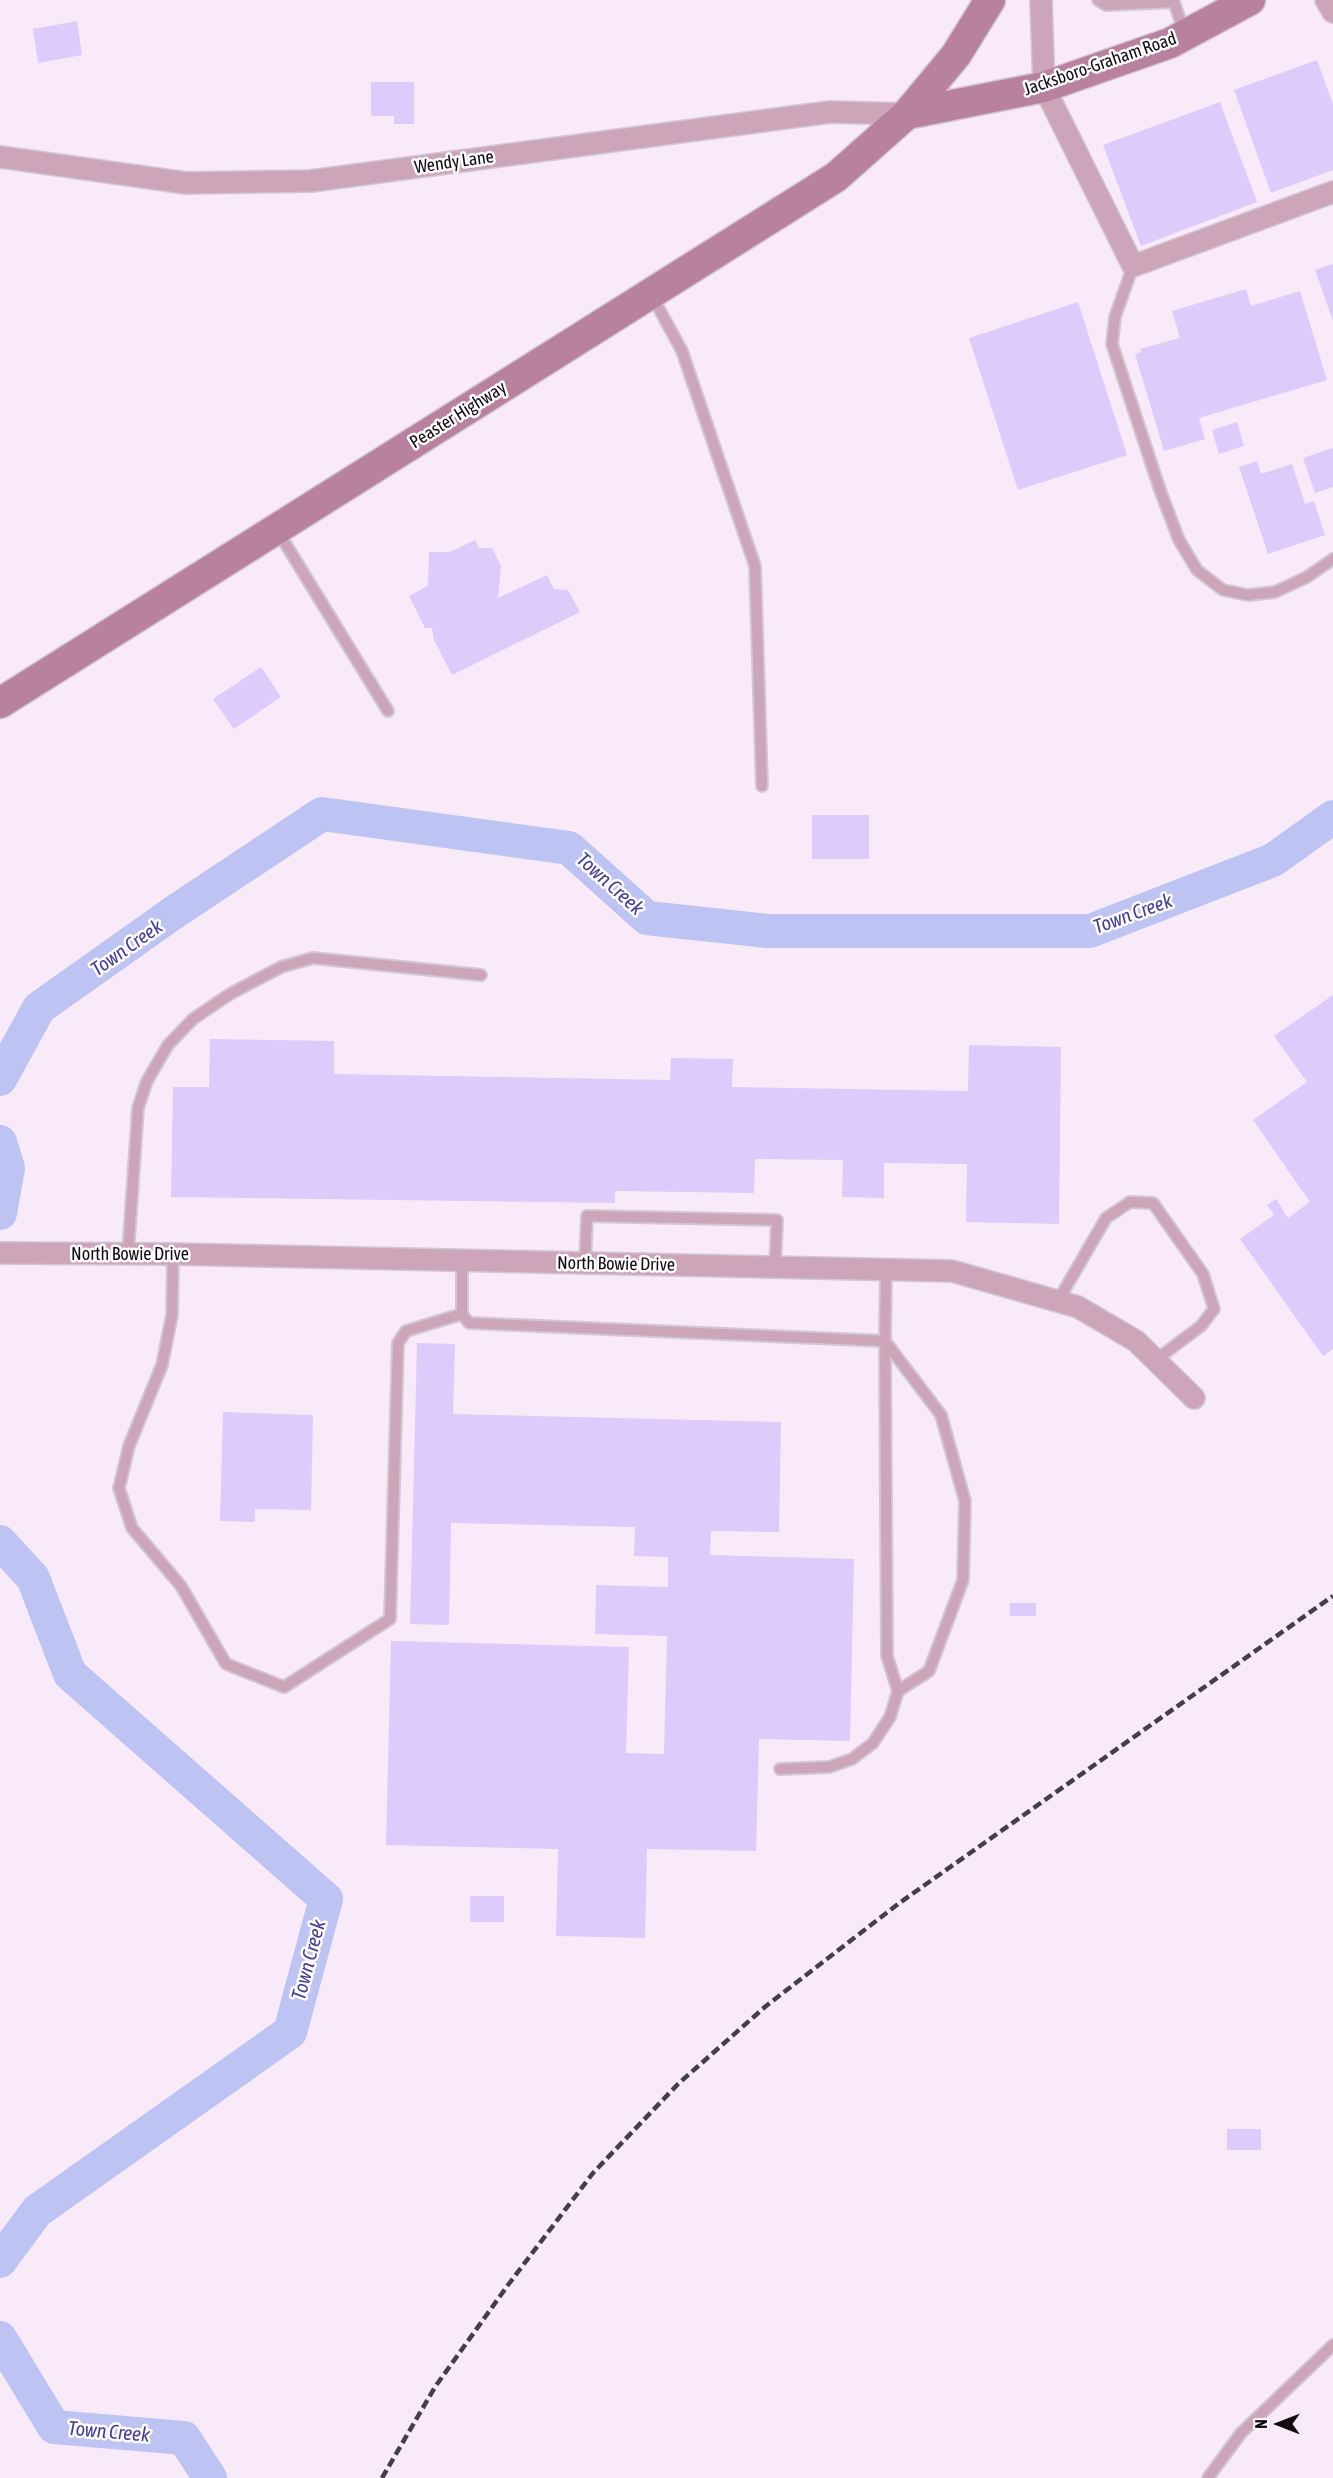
<!DOCTYPE html>
<html>
<head>
<meta charset="utf-8">
<style>
	body { margin:0 }
	#map { position:relative; width:1333px; height:2478px; overflow:hidden; background:#f8eaf8; font-family:"Asap Condensed",sans-serif }
	canvas { display:block }
	.north { position:absolute; left:1249px; top:2394px; width:60px; height:60px; -webkit-text-stroke:4px #fefbfe; paint-order:stroke; rotate:270deg; font-size:16px; font-weight:700; line-height:24px; text-align:center; color:#0f0b10 }
	.north::after { content:''; display:block; margin:auto; width:21px; height:27px; background:#0f0b10; clip-path:polygon(50% 0,100% 100%,50% 72%,0 100%) }
</style>
</head>
<body>
<div id="map">
<canvas width="1333" height="2478"></canvas>
<div class="north">N</div>
</div>
<script>
const ctx = document.querySelector('canvas').getContext('2d');
ctx.lineJoin = 'round';
function toPath(rows) {
  const path = new Path2D();
  for (const r of rows) {
    path.moveTo(r[0], r[1]);
    for (let i = 2; i < r.length; i += 2) path.lineTo(r[i], r[i + 1]);
  }
  return path;
}
function stroke(path, color, width, dash) {
  ctx.strokeStyle = color;
  ctx.lineWidth = width;
  ctx.lineCap = dash ? 'butt' : 'round';
  ctx.setLineDash(dash || []);
  ctx.stroke(path);
}
function fillPath(path, color) {
  ctx.fillStyle = color;
  ctx.fill(path, 'evenodd');
}
function drawText(font, color, halo, rows, align = 'center') {
  ctx.font = font + ' "Asap Condensed",sans-serif';
  ctx.lineWidth = 5;
  ctx.setLineDash([]);
  ctx.textBaseline = 'middle';
  ctx.strokeStyle = halo;
  ctx.fillStyle = color;
  for (const [text, x, y, turn = 0] of rows) {
    ctx.save();
    ctx.translate(x, y);
    ctx.rotate((+turn || 0) * Math.PI / 180);
    ctx.textAlign = isNaN(turn) ? turn : align;
    if (halo) ctx.strokeText(text, 0, 0);
    ctx.fillText(text, 0, 0);
    ctx.restore();
  }
}
const river = toPath([
	[0,1079,39,1008,173,913,322,814,569,848,647,918,768,931,1090,931,1273,860,1333,817],
	[0,1142,8,1168,0,1213],
	[0,1542,33,1578,70,1674,326,1899,290,2032,37,2211,0,2261],
	[0,2338,54,2427,184,2438,210,2478]
]);
const building = toPath([
	[77,21,82,55,38,63,33,29],
	[1317,60,1333,104,1333,170,1271,193,1234,90],
	[371,82,414,82,414,124,394,124,394,116,371,116],
	[1220,102,1257,202,1141,246,1103,145],
	[1333,264,1333,321,1315,270],
	[1246,289,1251,306,1300,291,1327,380,1199,418,1205,439,1164,451,1135,354,1141,352,1140,349,1180,338,1172,311],
	[1078,302,1127,455,1018,490,969,338],
	[1237,422,1244,446,1219,454,1212,430],
	[1333,448,1333,487,1315,493,1303,458],
	[1257,461,1261,474,1292,464,1305,504,1314,501,1325,535,1268,554,1239,467],
	[475,540,479,548,492,548,501,566,498,598,547,575,554,589,568,590,580,612,452,675,434,640,432,628,425,628,409,596,428,586,429,552,450,552],
	[261,667,281,697,234,729,213,699],
	[812,815,869,815,869,859,812,859],
	[1333,995,1333,1349,1323,1356,1240,1239,1274,1215,1267,1205,1276,1199,1288,1218,1310,1202,1253,1120,1307,1082,1274,1036],
	[210,1039,334,1041,334,1074,670,1080,671,1058,733,1059,732,1087,968,1091,969,1045,1061,1047,1059,1224,966,1222,967,1164,884,1163,884,1198,842,1197,843,1160,755,1159,754,1193,615,1191,615,1203,171,1197,173,1087,209,1087],
	[417,1343,455,1344,453,1414,781,1422,779,1532,711,1531,710,1555,854,1559,850,1741,759,1739,756,1851,647,1849,645,1938,556,1936,558,1849,386,1845,391,1641,629,1647,626,1753,664,1754,667,1636,595,1634,596,1585,668,1587,668,1557,634,1556,635,1527,451,1523,449,1625,410,1624],
	[223,1412,313,1415,311,1510,255,1509,255,1522,220,1521],
	[1010,1603,1036,1603,1036,1616,1010,1616],
	[470,1896,504,1896,504,1922,470,1922],
	[1227,2129,1261,2129,1261,2150,1227,2150]
]);
const lane = toPath([
	[1098,0,1106,5,1174,2,1184,32],
	[1133,266,1115,317,1112,344,1160,490,1179,540,1197,570,1223,590,1248,595,1275,592,1307,577,1333,559],
	[651,294,682,351,755,566,762,786],
	[277,530,388,711],
	[128,1253,138,1108,147,1081,168,1045,193,1019,230,994,281,967,313,958,481,975],
	[173,1254,172,1315,162,1365,129,1446,119,1488,132,1528,181,1586,226,1664,284,1687,390,1619,398,1343,406,1331,462,1314],
	[462,1260,462,1314,469,1323,885,1341,887,1656,898,1691,929,1671,963,1580,965,1501,941,1415,885,1341,886,1270],
	[585,1263,587,1216,777,1220,775,1267],
	[1058,1301,1106,1218,1130,1202,1153,1203,1203,1274,1214,1309,1201,1326,1157,1359],
	[780,1769,829,1767,852,1759,873,1743,890,1717,898,1691],
	[1208,2478,1241,2433,1333,2345]
]);
const street = toPath([
	[1041,0,1044,87,1133,266,1333,192],
	[1326,0,1333,12],
	[0,157,186,183,311,181,830,112,907,114],
	[0,1253,173,1254,952,1271,1078,1307,1136,1341,1194,1398]
]);
const secondary = toPath([
	[907,114,1044,87,1170,43,1250,0],
	[0,703,836,177,907,114,956,55,990,0]
]);
const rail = toPath([
	[382,2478,435,2387,508,2285,593,2173,678,2084,766,2006,898,1904,1333,1596]
]);
const streetNames = [
	["Jacksboro-Graham Road",1100,64,-19],
	["Wendy Lane",454,162,-8],
	["Peaster Highway",458,415,-32],
	["North Bowie Drive",130,1254],
	["North Bowie Drive",616,1264,1]
];
const waterNames = [
	["Town Creek",610,884,42],
	["Town Creek",1133,914,-20],
	["Town Creek",127,948,-35],
	["Town Creek",309,1960,-75],
	["Town Creek",109,2432,5]
];
stroke(river, '#bdc3f3', 34);
fillPath(building, '#ddcbfb');
stroke(lane, '#d3c6d3', 14);
stroke(street, '#d3c6d3', 24);
stroke(secondary, '#d3c6d3', 33);
stroke(lane, '#cca6b8', 10);
stroke(street, '#cca6b8', 21);
stroke(secondary, '#b8819d', 30);
stroke(rail, '#443e45', 4.5, [9, 4.5]);
drawText('18px', '#0f0b10', '#fefbfe', streetNames);
drawText('italic 20px', '#413e98', '#fefbfe', waterNames);
</script>
</body>
</html>
